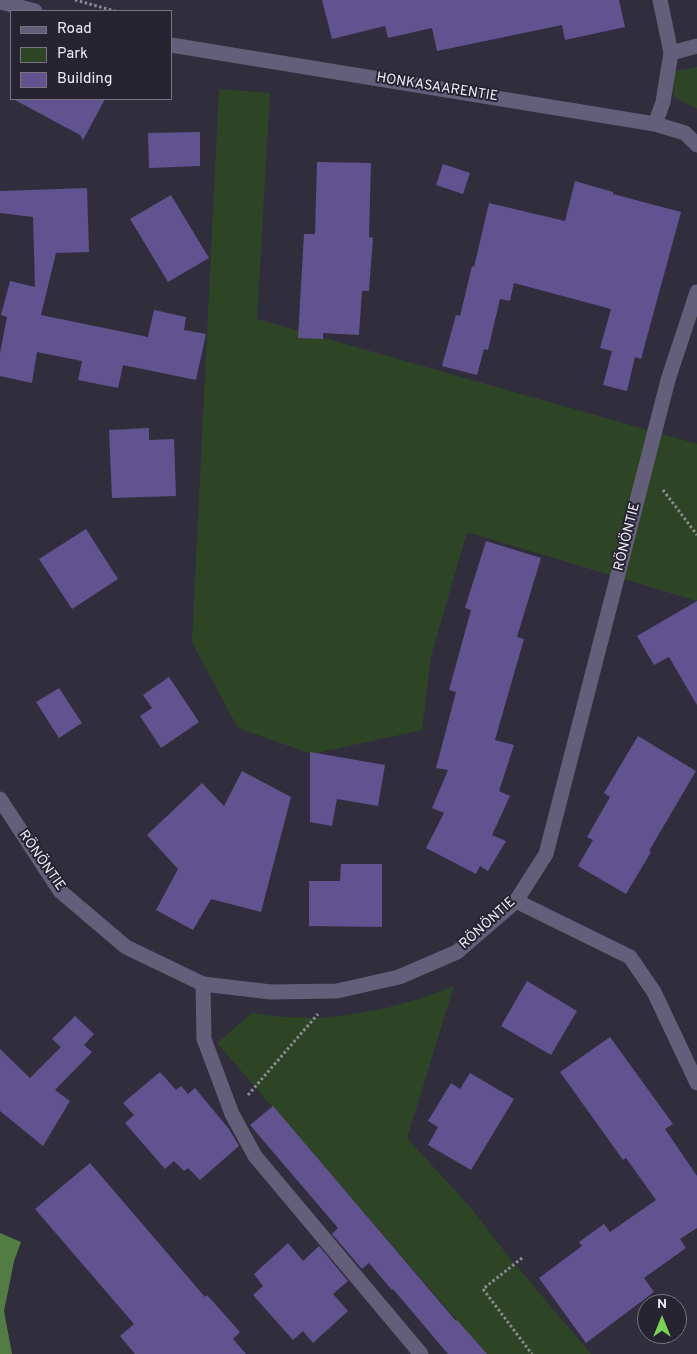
<!DOCTYPE html>
<html>
<head>
<meta charset="utf-8">
<style>
	body { margin:0 }
	#map { position:relative; width:697px; height:1354px; overflow:hidden; background:#302e3c; font-family:Overpass,sans-serif }
	canvas { display:block }
	.legend { position:absolute; left:10px; top:10px; width:162px; height:90px; box-sizing:border-box; background:#272432; border:1px solid #767480; margin:0; padding:6px 9px; list-style:none; font-size:15px; color:#edecf6 }
	.legend li { display:flex; align-items:center; gap:10px; height:25px }
	.legend b { width:25px; border:1px solid #767480 }
	.north { position:absolute; left:637px; top:1294px; width:50px; height:50px; box-sizing:border-box; background:#272432; border:1px solid #767480; border-radius:50%; rotate:0deg; font-size:14px; font-weight:700; line-height:20px; text-align:center; color:#edecf6 }
	.north::after { content:''; display:block; margin:auto; width:18px; height:22px; background:#7bd156; clip-path:polygon(50% 0,100% 100%,50% 72%,0 100%) }
</style>
</head>
<body>
<div id="map">
<canvas width="697" height="1354"></canvas>
<ul class="legend">
<li><b style="height:6px;background:#635e79"></b>Road</li>
<li><b style="height:14px;background:#2e4525"></b>Park</li>
<li><b style="height:14px;background:#615390"></b>Building</li>
</ul>
<div class="north">N</div>
</div>
<script>
const ctx = document.querySelector('canvas').getContext('2d');
ctx.lineJoin = 'round';
function fillPath(path, color) {
  ctx.fillStyle = color;
  ctx.fill(path, 'evenodd');
}
function toPath(rows) {
  const path = new Path2D();
  for (const r of rows) {
    path.moveTo(r[0], r[1]);
    for (let i = 2; i < r.length; i += 2) path.lineTo(r[i], r[i + 1]);
  }
  return path;
}
function stroke(path, color, width, dash) {
  ctx.strokeStyle = color;
  ctx.lineWidth = width;
  ctx.lineCap = dash ? 'butt' : 'round';
  ctx.setLineDash(dash || []);
  ctx.stroke(path);
}
function drawText(font, color, halo, rows, align = 'center') {
  ctx.font = font + ' Overpass,sans-serif';
  ctx.lineWidth = 4;
  ctx.setLineDash([]);
  ctx.textBaseline = 'middle';
  ctx.strokeStyle = halo;
  ctx.fillStyle = color;
  for (const [text, x, y, turn = 0] of rows) {
    ctx.save();
    ctx.translate(x, y);
    ctx.rotate((+turn || 0) * Math.PI / 180);
    ctx.textAlign = isNaN(turn) ? turn : align;
    if (halo) ctx.strokeText(text, 0, 0);
    ctx.fillText(text, 0, 0);
    ctx.restore();
  }
}
const green = toPath([
	[697,67,697,109,674,97,672,72],
	[219,89,270,93,257,319,697,444,697,601,467,532,431,656,422,730,312,754,238,728,192,642],
	[454,986,407,1138,471,1208,508,1256,591,1354,486,1354,217,1043,252,1013,284,1017,321,1018,354,1014,391,1007,426,997]
]);
const water = toPath([
	[0,1233,21,1242,14,1261,4,1311,12,1354,0,1354]
]);
const building = toPath([
	[322,0,619,0,625,27,565,40,562,25,437,51,432,28,388,38,385,26,332,39],
	[13,99,105,99,83,140,80,135],
	[200,132,200,166,149,168,148,133],
	[317,162,371,163,369,237,373,238,369,291,362,291,359,335,323,333,323,339,298,338,304,234,315,234],
	[443,164,470,173,463,194,436,185],
	[575,181,613,192,613,194,681,212,641,359,635,357,627,391,603,385,612,351,600,348,611,309,514,283,510,301,500,299,488,350,484,349,477,375,442,366,456,315,460,316,472,266,474,267,489,203,565,221],
	[87,188,89,252,56,253,41,315,148,337,154,310,186,317,184,330,206,334,196,380,123,365,118,388,78,380,82,361,37,352,32,383,0,376,0,353,7,317,1,315,10,281,35,287,33,217,0,213,0,191],
	[171,195,209,258,168,282,130,219],
	[149,428,149,440,174,439,176,496,112,498,109,430],
	[86,529,118,579,72,609,39,559],
	[486,541,541,558,517,637,524,639,495,740,514,745,499,791,510,796,492,835,506,841,488,871,480,866,476,874,426,848,444,813,432,808,448,770,436,768,456,692,449,690,471,610,465,608],
	[697,601,697,705,669,657,654,665,637,636],
	[169,677,199,722,161,748,140,716,152,708,143,695],
	[59,688,82,723,59,738,36,702],
	[638,736,696,771,649,851,651,852,626,894,578,866,593,840,587,837,610,797,604,793],
	[310,752,385,765,378,806,337,799,332,826,310,822],
	[242,771,291,797,261,912,211,899,193,930,156,910,178,869,147,835,202,783,224,806],
	[341,864,382,864,382,927,309,926,309,881,340,881],
	[527,981,577,1011,551,1055,501,1026],
	[75,1016,94,1034,84,1045,92,1052,55,1090,70,1101,43,1146,0,1111,0,1049,30,1078,61,1047,52,1039],
	[610,1037,673,1124,665,1129,697,1176,697,1228,680,1239,686,1248,644,1278,654,1292,586,1343,539,1278,582,1246,579,1242,604,1224,610,1232,656,1200,626,1158,623,1160,560,1072],
	[160,1072,176,1090,181,1086,188,1094,195,1088,229,1129,239,1146,200,1180,188,1168,184,1171,174,1161,165,1169,125,1123,134,1115,123,1103],
	[470,1073,514,1099,471,1170,428,1145,438,1127,428,1121,451,1083,460,1089],
	[273,1106,456,1321,457,1320,487,1354,448,1354,393,1289,392,1290,369,1263,362,1269,332,1234,338,1228,250,1125],
	[90,1163,205,1297,207,1295,240,1332,233,1339,246,1354,135,1354,120,1336,134,1324,35,1209],
	[288,1243,303,1261,319,1246,348,1281,333,1294,348,1311,313,1343,303,1331,293,1340,253,1295,263,1286,254,1274]
]);
const path = toPath([
	[75,0,115,11],
	[663,490,697,535],
	[248,1095,318,1014],
	[522,1258,483,1289,532,1354]
]);
const minor = toPath([
	[660,0,671,53],
	[0,2,35,11],
	[171,45,655,124,685,133,697,145],
	[655,124,663,102,671,53,697,46],
	[0,799,60,891,126,947,203,984,271,992,337,991,399,977,457,952,516,901,546,854,668,380,697,292],
	[516,901,630,957,654,992,697,1083],
	[203,984,204,1039,232,1114,255,1156,421,1354]
]);
const streetNames = [
	["HONKASAARENTIE",437,88,9],
	["RÖNÖNTIE",628,537,-76],
	["RÖNÖNTIE",41,861,55],
	["RÖNÖNTIE",488,924,-42]
];
fillPath(green, '#2e4525');
fillPath(water, '#537c43');
fillPath(building, '#615390');
stroke(path, '#8d8b97', 3, [2.5, 2.5]);
stroke(minor, '#635e79', 15);
drawText('14px', '#edecf6', '#272432', streetNames);
</script>
</body>
</html>
